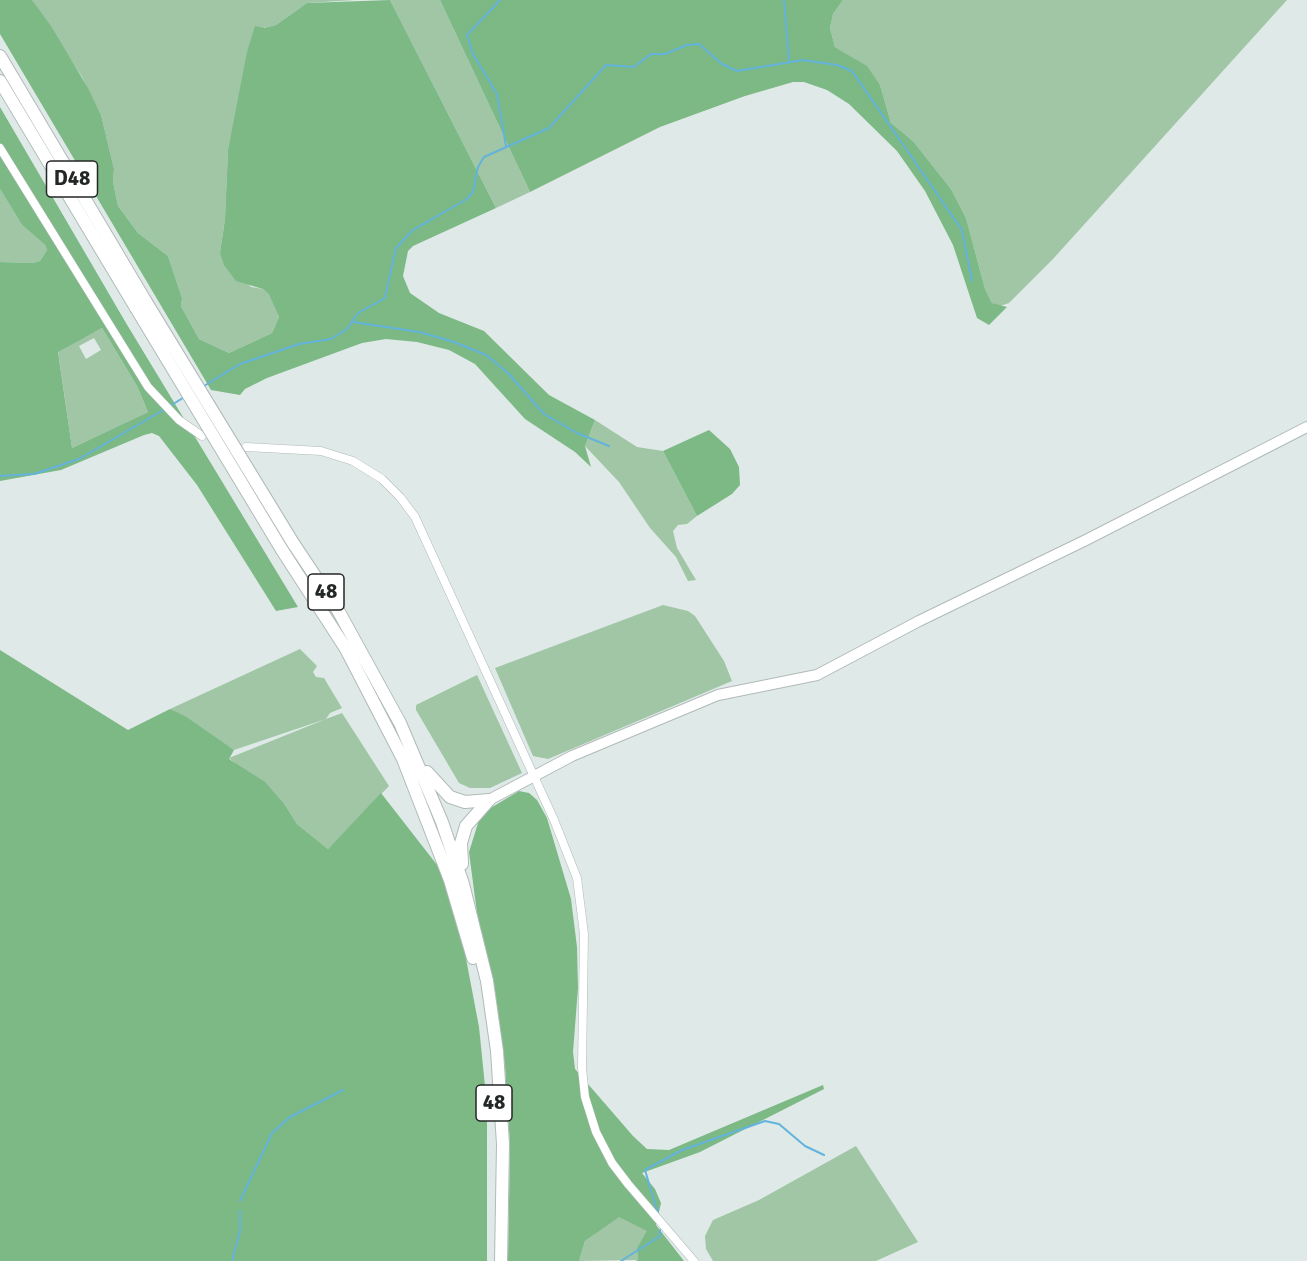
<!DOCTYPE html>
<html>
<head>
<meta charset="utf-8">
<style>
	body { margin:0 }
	canvas { display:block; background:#dfe9e8 }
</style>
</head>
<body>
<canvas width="1307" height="1261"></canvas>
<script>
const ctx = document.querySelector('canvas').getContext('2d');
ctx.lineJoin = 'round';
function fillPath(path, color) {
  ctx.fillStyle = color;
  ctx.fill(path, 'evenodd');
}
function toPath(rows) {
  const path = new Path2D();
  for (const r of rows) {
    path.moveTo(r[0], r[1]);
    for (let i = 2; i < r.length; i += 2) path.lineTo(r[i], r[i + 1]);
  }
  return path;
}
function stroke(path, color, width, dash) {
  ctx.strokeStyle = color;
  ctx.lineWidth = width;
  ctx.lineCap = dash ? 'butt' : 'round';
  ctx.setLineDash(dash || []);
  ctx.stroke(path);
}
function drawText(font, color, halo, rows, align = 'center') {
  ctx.font = font + ' Signika,sans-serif';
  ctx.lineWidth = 4.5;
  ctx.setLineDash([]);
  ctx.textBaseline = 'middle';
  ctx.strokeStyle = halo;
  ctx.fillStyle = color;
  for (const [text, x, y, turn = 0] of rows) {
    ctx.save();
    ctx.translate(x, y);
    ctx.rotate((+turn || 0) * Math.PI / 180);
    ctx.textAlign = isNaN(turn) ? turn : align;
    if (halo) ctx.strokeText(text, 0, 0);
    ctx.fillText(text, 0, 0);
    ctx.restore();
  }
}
const green = toPath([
	[32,0,354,0,307,3,276,25,255,30,253,35,228,150,225,219,220,253,251,287,263,289,270,294,279,317,272,333,229,353,199,339,181,306,182,298,168,256,138,233,118,206,113,182,114,169,101,115,82,77],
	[390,0,440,0,530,192,496,208],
	[843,0,1287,0,1053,259,1009,303,1000,306,992,303,985,289,966,218,951,189,913,141,891,123,880,85,855,59,835,47,830,28,833,14],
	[0,189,22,225,45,245,47,250,40,261,33,263,0,262],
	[102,328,137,386,148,412,72,448,58,351],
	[94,338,101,350,86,359,79,346],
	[595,420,637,447,663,451,697,516,687,524,678,525,673,531,677,548,696,580,688,581,676,557,650,528,619,482,585,446],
	[663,605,688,611,695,616,724,661,732,681,548,759,533,756,495,668],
	[300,649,317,666,313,672,316,677,324,678,342,708,330,713,326,719,342,713,389,786,328,849,297,824,285,805,229,758,326,719,234,750,170,709],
	[477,675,522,773,490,788,470,788,459,783,416,710,416,705],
	[856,1146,918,1242,876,1261,713,1261,706,1249,705,1236,713,1220,759,1200],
	[619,1216,648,1231,637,1248,638,1260,579,1261,585,1241]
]);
const forest = toPath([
	[0,0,32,0,51,26,88,88,101,115,114,169,113,182,118,206,138,233,168,256,182,298,181,306,199,339,229,353,272,333,279,317,269,294,263,289,236,281,224,265,220,253,225,219,228,150,247,52,255,26,264,28,276,25,307,3,390,0,496,208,413,246,408,251,403,276,410,293,439,313,484,331,549,395,595,420,585,446,591,467,575,452,525,419,475,364,449,350,417,342,386,339,362,343,267,378,245,389,240,395,211,390,0,34],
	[440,0,843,0,833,14,830,28,835,47,867,66,880,85,891,123,913,141,951,189,966,218,985,289,992,303,1007,307,989,325,977,318,953,245,925,191,897,151,849,104,827,90,804,82,793,82,745,96,660,127,530,192],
	[0,107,126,323,298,607,276,611,197,485,159,436,152,433,144,435,61,470,0,481,0,262,33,263,40,261,47,250,45,245,22,225,0,189],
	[102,328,137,386,148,412,72,448,58,352],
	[709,430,730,449,739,467,740,485,732,494,697,516,663,451],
	[0,650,128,730,170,709,185,716,234,750,229,759,265,782,285,805,297,824,328,849,381,793,441,870,464,948,479,1027,487,1106,487,1261,0,1261],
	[519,791,529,793,537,800,547,818,571,899,577,947,578,988,573,1052,575,1069,633,1136,647,1149,669,1150,823,1085,824,1089,700,1152,642,1173,655,1189,661,1203,656,1225,684,1261,635,1261,638,1260,637,1248,647,1231,619,1217,585,1241,579,1261,508,1261,510,1146,505,1065,494,983,477,913,469,852,479,820,489,809]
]);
const stream = toPath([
	[500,0,467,35,473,54,497,94,506,146],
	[784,0,789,60],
	[353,322,419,332,454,342,486,355,508,373,544,414,577,433,609,446],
	[204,386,240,364,299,344,331,339,347,329,358,313,385,298,396,248,413,230,467,199,473,192,478,167,484,157,549,128,606,65,634,67,651,54,665,54,687,45,699,44,722,64,737,71,803,60,837,65,852,71,962,230,972,281],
	[170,406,186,396],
	[0,476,34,474,79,459,165,409],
	[240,1201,272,1133,290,1117,343,1090],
	[658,1214,645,1170,682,1150,765,1121,779,1124,805,1146,824,1155],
	[232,1261,240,1231,240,1211],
	[621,1261,660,1236,660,1230]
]);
const minor = toPath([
	[0,148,148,387,179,420,202,436],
	[246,447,321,451,353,461,382,479,400,497,415,517,554,820,577,878,584,934,582,1068,585,1097,596,1132,612,1163,628,1184,694,1261]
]);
const major = toPath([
	[489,800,572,756,718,695,817,675,919,621,1086,540,1307,427]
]);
const highway = toPath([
	[0,56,146,302],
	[0,81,136,308],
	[293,543,339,612,400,723,442,822,463,884,487,981,497,1051,503,1144,501,1261],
	[282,550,346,649,403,759,450,880,473,958],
	[427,772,450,797,465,802,489,800],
	[462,864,461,843,466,826,489,800]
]);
const highwayBridge = toPath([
	[146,302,293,543],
	[136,308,282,550]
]);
const shields = [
	[72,179,51],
	[326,592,36],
	[494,1103,36]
];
const shieldNames = [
	["D48",72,179],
	["48",326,592],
	["48",494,1103]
];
fillPath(green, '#a0c6a5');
fillPath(forest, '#7cb985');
stroke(stream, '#63b3dc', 2);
stroke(minor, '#b1bab9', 9);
stroke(major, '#b1bab9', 12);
stroke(highway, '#b1bab9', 14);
stroke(minor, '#fff', 8);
stroke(major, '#fff', 10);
stroke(highway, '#fff', 12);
stroke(highwayBridge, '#b1bab9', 14, []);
stroke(highwayBridge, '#fff', 12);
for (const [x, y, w] of shields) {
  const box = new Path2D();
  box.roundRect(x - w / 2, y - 18, w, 36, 4.5);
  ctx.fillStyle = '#fff';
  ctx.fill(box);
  stroke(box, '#242727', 1.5);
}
drawText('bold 21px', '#242727', null, shieldNames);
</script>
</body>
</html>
